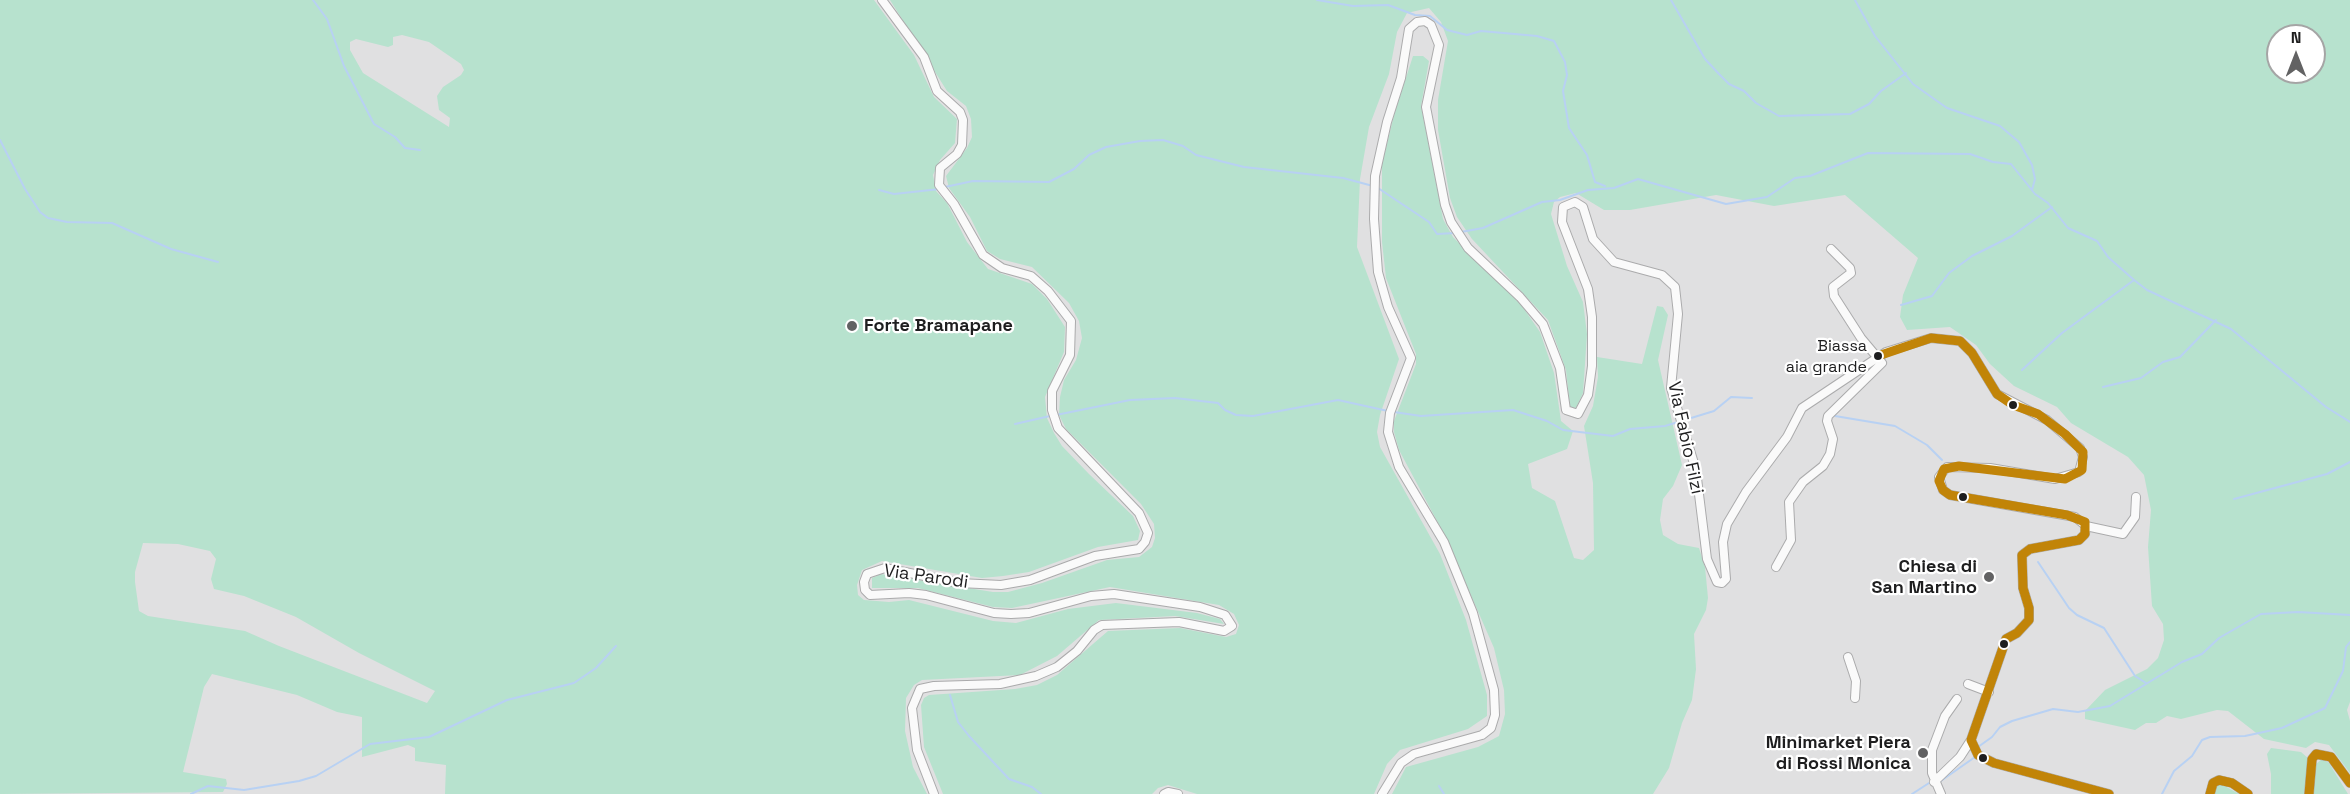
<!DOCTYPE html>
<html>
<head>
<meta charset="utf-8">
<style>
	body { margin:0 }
	#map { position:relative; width:2350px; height:794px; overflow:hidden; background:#e0e0e1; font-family:"Space Grotesk",sans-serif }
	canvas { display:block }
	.north { position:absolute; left:2266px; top:24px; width:60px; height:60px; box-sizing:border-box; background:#fff; border:2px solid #a5a5a5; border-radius:50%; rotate:0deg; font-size:16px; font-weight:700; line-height:24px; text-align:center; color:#1e1e1f }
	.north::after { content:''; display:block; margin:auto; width:21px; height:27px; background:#626263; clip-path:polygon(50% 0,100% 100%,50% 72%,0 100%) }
</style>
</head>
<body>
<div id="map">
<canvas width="2350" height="794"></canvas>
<div class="north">N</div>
</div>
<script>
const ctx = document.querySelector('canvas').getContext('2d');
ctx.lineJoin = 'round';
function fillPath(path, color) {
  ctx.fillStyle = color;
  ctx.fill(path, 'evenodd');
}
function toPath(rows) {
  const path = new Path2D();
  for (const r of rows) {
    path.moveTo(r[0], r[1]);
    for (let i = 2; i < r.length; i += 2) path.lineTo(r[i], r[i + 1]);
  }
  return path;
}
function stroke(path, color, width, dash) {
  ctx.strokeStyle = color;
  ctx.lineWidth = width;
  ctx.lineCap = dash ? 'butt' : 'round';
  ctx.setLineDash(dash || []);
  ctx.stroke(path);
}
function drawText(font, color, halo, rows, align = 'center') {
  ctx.font = font + ' "Space Grotesk",sans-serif';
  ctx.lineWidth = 4.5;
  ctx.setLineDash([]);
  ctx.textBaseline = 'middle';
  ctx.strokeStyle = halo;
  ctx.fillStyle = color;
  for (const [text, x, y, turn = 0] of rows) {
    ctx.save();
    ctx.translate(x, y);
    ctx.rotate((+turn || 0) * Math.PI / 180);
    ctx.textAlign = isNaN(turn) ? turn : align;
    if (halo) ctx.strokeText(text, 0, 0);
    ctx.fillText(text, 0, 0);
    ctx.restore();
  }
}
const green = toPath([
	[0,0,874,0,914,55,934,97,957,119,955,143,940,160,933,175,936,191,947,203,967,242,988,269,1032,284,1047,299,1065,327,1064,352,1045,397,1047,418,1054,433,1062,446,1089,474,1133,516,1140,531,1138,540,1098,547,1029,572,1003,576,982,578,882,561,862,570,857,585,858,595,864,600,889,602,909,600,993,621,1016,623,1068,609,1116,603,1197,613,1220,619,1224,624,1175,616,1099,620,1057,656,1020,675,922,680,914,685,906,698,905,731,913,767,927,794,445,794,446,765,415,761,415,748,408,745,362,757,362,717,337,712,297,695,212,674,204,687,183,772,226,779,227,784,223,792,0,794],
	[402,35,429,42,461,64,464,70,461,75,443,87,437,96,439,110,450,118,449,127,363,73,350,50,350,42,356,39,388,47,393,45,393,37],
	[143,543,178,544,210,551,216,559,211,579,214,589,244,596,296,617,359,653,435,691,427,703,279,646,245,631,148,616,139,611,135,582,135,572],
	[890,0,2350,0,2350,702,2347,710,2350,721,2350,773,2329,745,2315,742,2306,748,2264,739,2228,711,2217,710,2181,719,2167,716,2156,723,2146,723,2135,730,2085,719,2085,711,2105,690,2147,669,2158,658,2164,640,2163,624,2152,606,2148,547,2151,510,2144,475,2128,457,2071,423,2057,407,2014,386,1990,364,1976,345,1950,327,1907,330,1900,317,1903,295,1918,258,1845,195,1774,206,1716,195,1630,210,1604,210,1576,193,1560,197,1554,202,1551,214,1567,266,1583,302,1587,334,1583,393,1576,408,1570,407,1566,370,1548,320,1472,239,1457,217,1450,198,1438,130,1438,100,1448,41,1441,22,1429,8,1407,13,1397,32,1389,74,1369,127,1360,179,1357,247,1399,359,1380,415,1377,432,1380,447,1440,554,1466,620,1487,695,1487,716,1468,729,1400,750,1387,764,1374,794,1197,794,1168,785,1158,788,1152,794,943,794,924,747,921,705,924,698,929,695,1015,689,1037,685,1057,675,1108,631,1180,628,1226,637,1236,634,1239,625,1234,614,1219,605,1110,587,1012,608,993,607,918,588,872,588,872,578,881,574,993,592,1008,592,1042,583,1107,560,1139,557,1152,547,1155,538,1154,524,1141,504,1066,429,1059,415,1060,397,1064,380,1076,360,1082,338,1079,321,1069,303,1032,267,1000,259,987,251,970,217,949,188,946,176,967,148,972,137,971,119,966,106,947,91],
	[2278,36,2314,36,2314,72,2278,72],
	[1413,56,1423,56,1429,61,1421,106,1443,219,1453,237,1522,306,1540,332,1554,373,1561,421,1573,431,1567,449,1528,464,1532,488,1555,501,1574,558,1583,560,1594,550,1593,483,1584,426,1593,406,1598,377,1597,357,1642,364,1657,306,1663,307,1668,315,1658,360,1682,465,1673,486,1663,499,1660,520,1663,535,1678,544,1699,548,1705,567,1708,598,1706,610,1694,634,1696,669,1692,700,1682,723,1669,768,1653,794,1392,794,1406,767,1478,747,1499,736,1505,714,1504,690,1494,648,1445,536,1399,450,1394,432,1394,421,1416,364,1416,354,1386,278,1382,242,1382,164,1394,115],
	[2271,748,2301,752,2309,759,2304,794,2271,794,2271,774,2267,754],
	[2322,759,2329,763,2348,794,2313,794,2316,764],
	[2218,784,2223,785,2239,794,2215,794,2214,787]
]);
const stream = toPath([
	[313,0,327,19,344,66,374,124,395,137,405,148,420,150],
	[1317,0,1353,6,1388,5,1415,15,1430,16,1447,30,1467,35,1481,31,1537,36,1554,41,1565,62,1567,75,1563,91,1569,128,1587,155,1595,182,1605,186],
	[1671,0,1705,59,1719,74,1729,84,1744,91,1756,103,1779,116,1850,114,1869,104,1881,91,1906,73],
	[1855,0,1875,36,1913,84,1947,108,2000,126,2019,142,2032,165,2035,179,2032,190],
	[0,140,25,189,40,212,48,218,67,222,112,223,171,249,218,262],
	[945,187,973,181,1049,182,1074,169,1089,155,1106,147,1140,141,1163,140,1183,146,1196,155,1244,167,1343,178,1373,186],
	[1378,188,1429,222,1437,234,1455,233],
	[879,190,894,194,940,189],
	[1461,232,1483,228,1542,202,1560,200,1588,190,1614,188,1638,179,1726,204,1767,197,1795,178,1810,176,1868,153,1970,154,1993,162,2011,164,2035,194,2048,203,2068,228,2097,241,2108,257,2134,280,2147,290,2231,329,2326,407,2350,422],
	[1901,305,1932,296,1949,273,1972,256,2012,236,2052,207],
	[2022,370,2062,333,2134,280],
	[2103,387,2141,378,2163,362,2180,357,2216,320],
	[1394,412,1421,416,1513,410,1547,421,1563,430,1613,436,1630,429,1665,426,1714,411,1731,397,1752,398],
	[1056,415,1130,400,1175,398,1218,403,1225,410,1236,415,1253,416,1338,400,1388,411],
	[1835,416,1895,426,1927,445,1942,460],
	[1015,424,1050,416],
	[2234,499,2327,474,2350,462],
	[2038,562,2069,608,2077,615,2104,628,2135,676,2146,683],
	[950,695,958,722,969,736,1009,779,1032,787,1041,794],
	[1978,747,1992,737,2000,727,2012,721,2053,709,2078,712,2110,706,2182,662,2202,654,2219,638,2261,614,2298,612,2350,615],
	[1938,783,1975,757],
	[1439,786,1444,794],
	[191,794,208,786,244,790,299,781,316,776,370,744,429,737,507,700,574,683,596,668,616,646],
	[1912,794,1929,783],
	[2162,794,2174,771,2192,756,2202,740,2210,737,2245,736,2282,728,2325,708,2343,671,2346,647,2350,642]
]);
const minor = toPath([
	[882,0,924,57,937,91,960,112,963,120,962,145,957,154,940,168,939,185,954,204,983,255,1002,268,1031,276,1048,291,1071,321,1070,355,1052,391,1052,410,1058,428,1139,513,1148,533,1145,542,1139,549,1095,556,1030,580,1001,585,959,583,885,568,867,574,864,582,865,590,870,595,909,593,926,595,994,613,1011,614,1029,613,1091,596,1114,594,1200,607,1225,615,1232,626,1224,631,1179,622,1102,625,1094,630,1077,651,1057,667,1036,676,1000,684,934,686,920,689,912,708,917,750,934,794],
	[2086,526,2085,534,2079,540,2030,549,2022,555,2023,588,2029,608,2029,620,2017,633,2006,639,1971,740,1978,755,1994,763,2109,794],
	[2086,526,2123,534,2135,517,2136,497],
	[1776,567,1791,540,1789,502,1803,482,1823,466,1830,454,1833,439,1827,421,1828,416,1882,363,1861,338,1834,296,1833,287,1851,273,1850,268,1831,249],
	[1848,657,1856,681,1855,698],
	[1968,684,1989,692],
	[1934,782,1960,757,1971,740],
	[1164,794,1168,792,1178,794],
	[1382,794,1401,763,1414,754,1482,735,1491,728,1495,715,1494,690,1473,613,1444,542,1399,467,1388,432,1390,413,1411,358,1388,307,1378,272,1374,219,1375,176,1387,122,1401,78,1409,29,1417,22,1425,21,1431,25,1439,45,1426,107,1445,205,1451,222,1468,248,1520,297,1543,324,1560,368,1566,410,1578,414,1588,395,1592,366,1592,317,1588,289,1562,222,1563,207,1575,202,1583,207,1593,239,1614,262,1662,275,1675,287,1678,314,1671,388,1696,470,1707,559,1717,582,1722,583,1726,579,1723,542,1727,524,1746,492,1787,437,1802,408,1886,352,1931,338,1960,341,1972,353,1997,394,2047,420,2080,448,2083,457,2079,472,2055,479,1990,468,1947,467,1939,477,1943,490,1950,495,2075,517,2086,526],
	[1941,794,1932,773,1932,750,1945,716,1957,699],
	[2210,794,2213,783,2219,780,2232,783,2248,794],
	[2309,794,2312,759,2316,754,2331,757,2350,783]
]);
const bus1 = toPath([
	[1878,356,1931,338,1960,341,1972,353,1997,394,2013,405,2038,414,2065,434,2083,452,2082,470,2065,479,1959,466,1944,469,1939,481,1943,490,1950,495,2067,515,2085,522,2085,534,2079,540,2030,549,2022,555,2023,588,2029,608,2029,620,2017,633,2006,639,1971,740,1978,755,1994,763,2109,794],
	[2210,794,2213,783,2219,780,2232,783,2248,794],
	[2309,794,2312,759,2316,754,2331,757,2350,783]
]);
const markers = [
	[852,326,6,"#626263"],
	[1878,356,5,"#1e1e1f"],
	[2013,405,5,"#1e1e1f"],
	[1963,497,5,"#1e1e1f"],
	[1989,577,6,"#626263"],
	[2004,644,5,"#1e1e1f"],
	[1923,753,6,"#626263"],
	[1983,758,5,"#1e1e1f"]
];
const busNames = [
	["Biassa",1867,347],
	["aia grande",1867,368]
];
const poiNames = [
	["Forte Bramapane",864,326,"left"],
	["Chiesa di",1977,567],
	["San Martino",1977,588],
	["Minimarket Piera",1911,743],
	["di Rossi Monica",1911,764]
];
const streetNames = [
	["Via Fabio Filzi",1685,438,78],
	["Via Parodi",926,577,8]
];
fillPath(green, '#b7e2ce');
stroke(stream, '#b8d1f3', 2);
stroke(minor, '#ababac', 10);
stroke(minor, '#fafafa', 8);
stroke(bus1, '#c18408', 9);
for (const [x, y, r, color] of markers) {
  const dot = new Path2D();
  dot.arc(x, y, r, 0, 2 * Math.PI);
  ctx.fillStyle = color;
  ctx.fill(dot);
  stroke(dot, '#fff', 2);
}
drawText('16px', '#1e1e1f', '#fff', busNames, 'right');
drawText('bold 18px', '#1e1e1f', '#fff', poiNames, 'right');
drawText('18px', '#1e1e1f', '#fff', streetNames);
</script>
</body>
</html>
